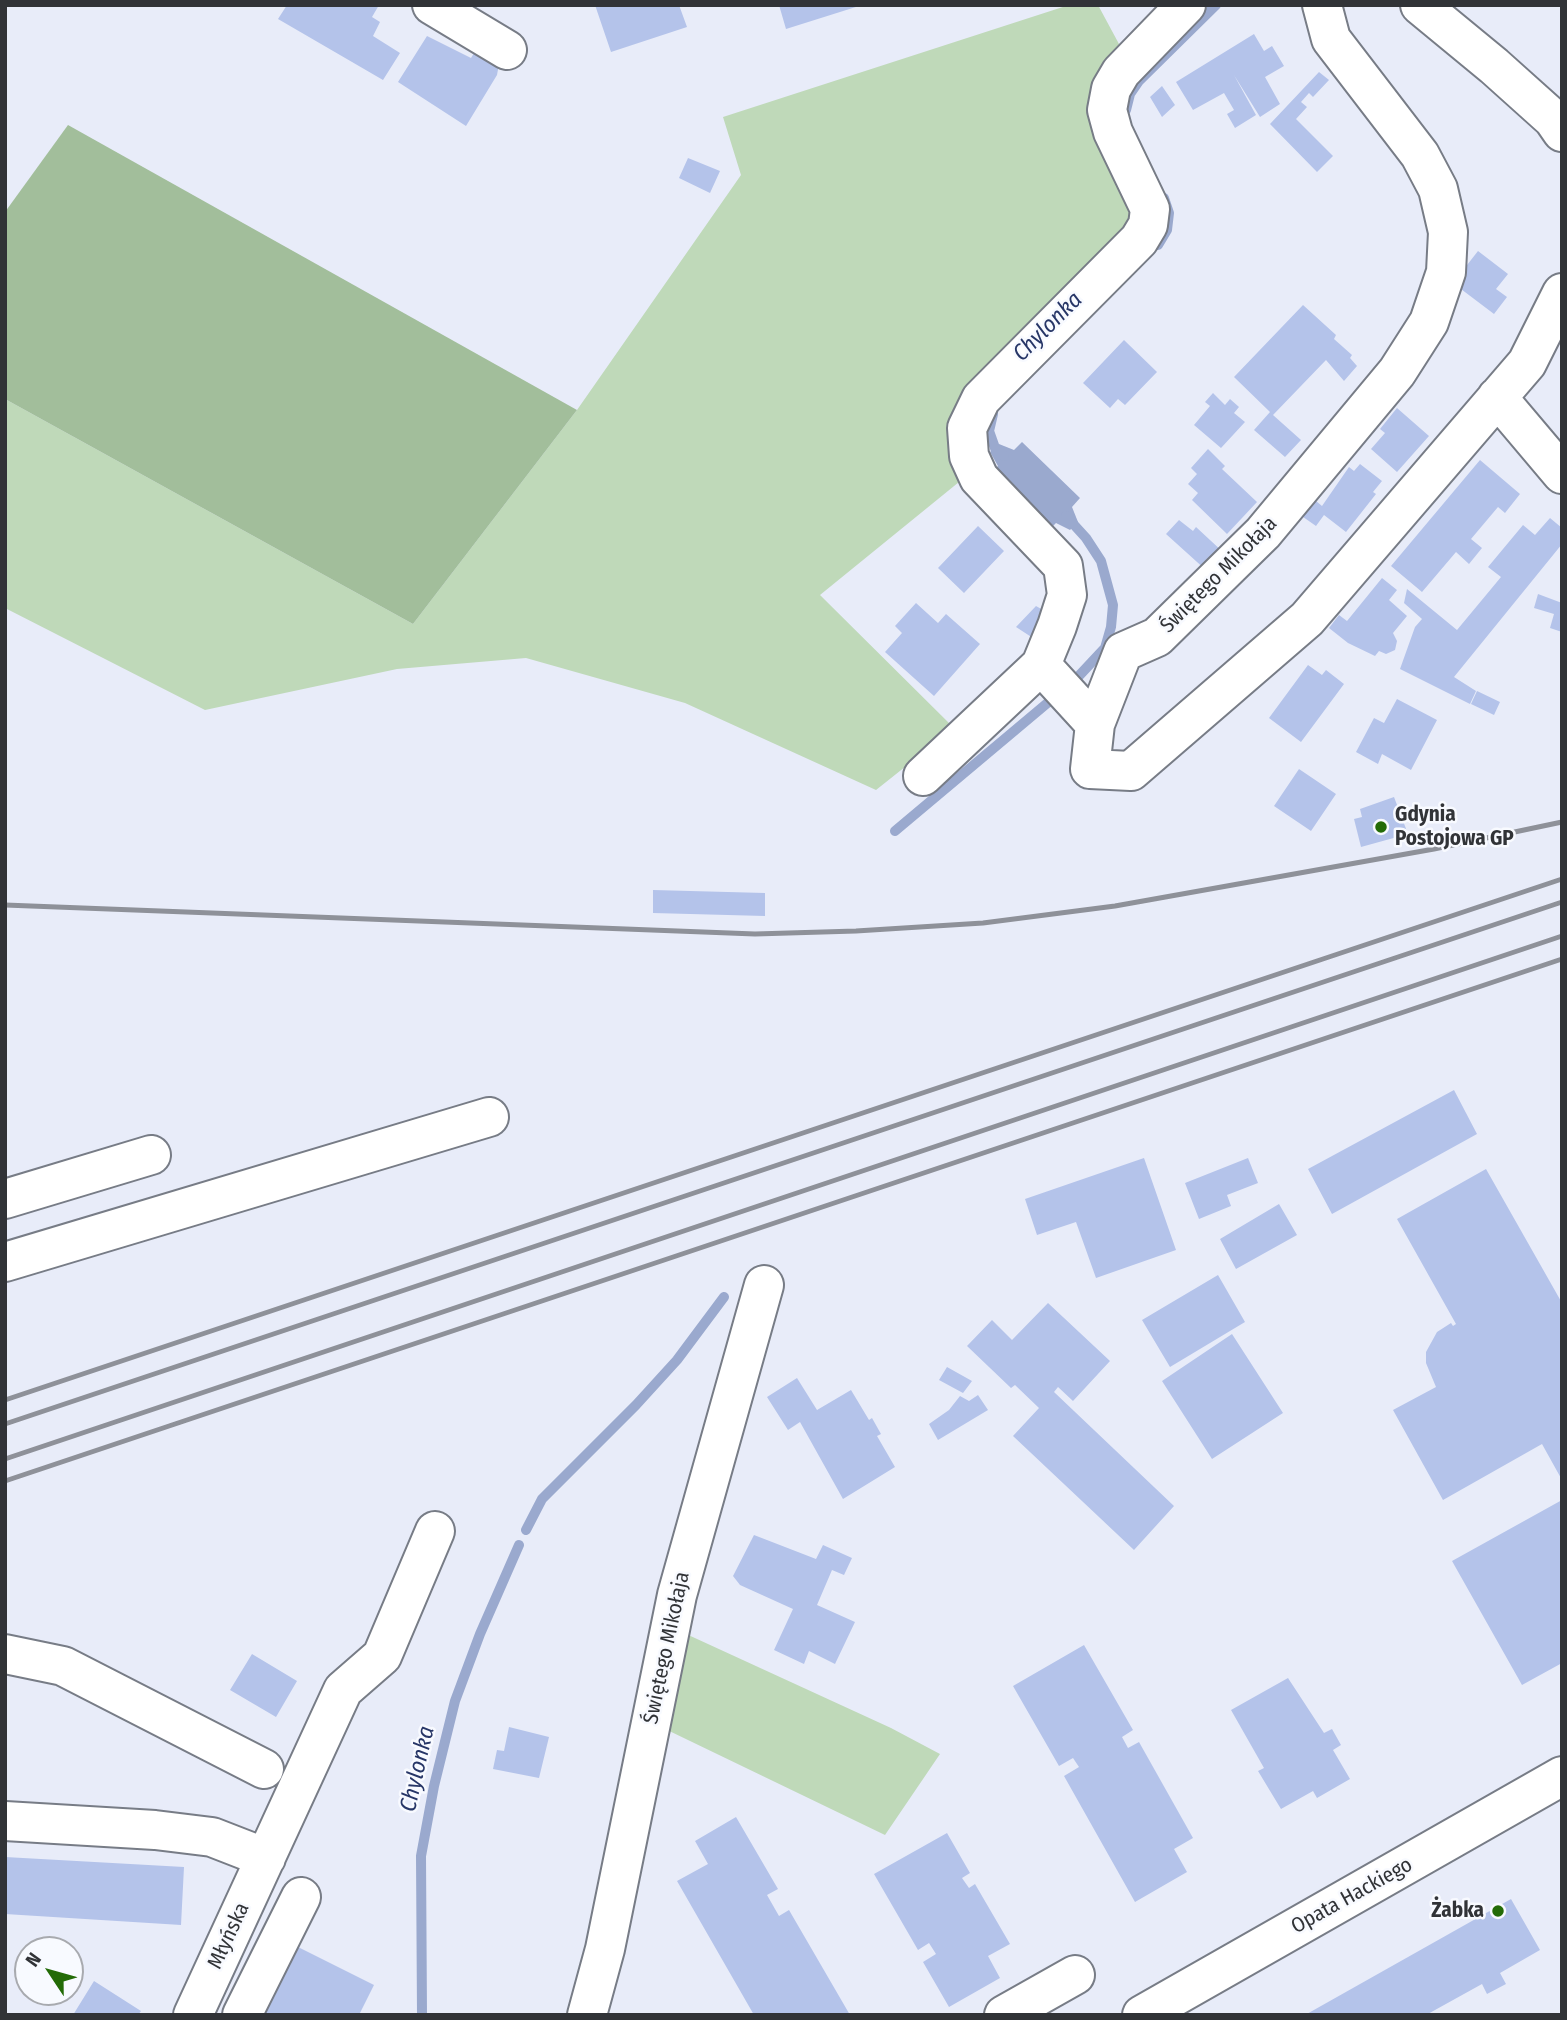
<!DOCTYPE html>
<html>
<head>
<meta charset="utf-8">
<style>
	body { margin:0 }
	#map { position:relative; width:1567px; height:2020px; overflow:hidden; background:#e8ecf9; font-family:"Fira Sans Condensed",sans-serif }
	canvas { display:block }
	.frame { position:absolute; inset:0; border:7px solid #313337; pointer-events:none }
	.north { position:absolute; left:14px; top:1936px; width:70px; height:70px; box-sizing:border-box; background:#f8faff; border:2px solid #a8aaaf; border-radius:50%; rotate:306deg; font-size:19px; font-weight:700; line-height:28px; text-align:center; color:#313337 }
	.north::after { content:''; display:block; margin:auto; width:24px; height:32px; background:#236b07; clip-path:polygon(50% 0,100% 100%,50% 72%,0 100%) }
</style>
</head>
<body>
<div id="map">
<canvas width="1567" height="2020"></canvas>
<div class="frame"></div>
<div class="north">N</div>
</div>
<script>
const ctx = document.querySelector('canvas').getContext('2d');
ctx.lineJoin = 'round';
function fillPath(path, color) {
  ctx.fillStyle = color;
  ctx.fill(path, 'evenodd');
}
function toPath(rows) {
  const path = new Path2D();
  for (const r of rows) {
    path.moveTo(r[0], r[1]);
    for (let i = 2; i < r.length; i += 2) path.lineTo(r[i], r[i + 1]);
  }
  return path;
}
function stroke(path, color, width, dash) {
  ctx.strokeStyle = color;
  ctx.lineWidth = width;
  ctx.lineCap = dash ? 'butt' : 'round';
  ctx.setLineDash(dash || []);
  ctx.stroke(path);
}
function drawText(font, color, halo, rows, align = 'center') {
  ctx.font = font + ' "Fira Sans Condensed",sans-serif';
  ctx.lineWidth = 5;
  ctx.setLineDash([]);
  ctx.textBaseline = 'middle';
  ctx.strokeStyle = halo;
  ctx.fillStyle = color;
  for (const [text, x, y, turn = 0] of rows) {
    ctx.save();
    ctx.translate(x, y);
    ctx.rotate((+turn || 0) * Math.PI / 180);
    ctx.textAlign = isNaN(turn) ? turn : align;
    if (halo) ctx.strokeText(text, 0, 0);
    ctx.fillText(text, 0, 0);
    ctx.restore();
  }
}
const green = toPath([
	[1069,5,1098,5,1126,57,1115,66,1132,227,950,442,952,468,959,482,820,595,954,728,876,790,685,703,526,658,397,669,205,710,5,608,5,399,413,624,577,410,741,175,723,117],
	[684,1633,891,1728,940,1754,885,1835,661,1727]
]);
const forest = toPath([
	[68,125,577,410,413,624,5,399,5,212]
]);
const water = toPath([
	[1022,442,1080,498,1072,507,1078,522,1070,530,1056,523,1047,532,989,474,998,466,990,452,999,444,1014,450]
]);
const stream = toPath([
	[1126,110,1130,94,1139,81,1216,5],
	[1158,245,1167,230,1169,213,1164,198],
	[993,414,989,431,995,448,1004,456],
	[1066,516,1086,538,1101,561,1113,605,1111,627,1105,648,1076,679],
	[895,831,1051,700],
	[526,1530,542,1499,636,1405,677,1360,724,1297],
	[422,2015,421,1856,434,1786,455,1701,480,1634,519,1545]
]);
const building = toPath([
	[287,5,379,5,372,17,380,22,373,36,400,53,383,80,278,19],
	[595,5,679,5,687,27,611,52],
	[779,5,859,5,859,6,786,29],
	[1254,34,1264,51,1272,46,1284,66,1265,77,1280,104,1260,117,1234,75,1256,115,1235,128,1227,114,1234,110,1224,93,1193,110,1176,82],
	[427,36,471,58,476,50,499,64,497,75,466,126,398,82],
	[1319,72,1329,80,1313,97,1309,93,1301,102,1307,107,1296,119,1333,156,1317,172,1270,124],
	[1162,86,1175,105,1162,117,1150,97],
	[688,158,720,171,710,193,679,178],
	[1478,251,1508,274,1496,289,1507,297,1494,314,1453,283],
	[1303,305,1336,335,1334,339,1352,355,1350,358,1357,366,1344,381,1326,360,1273,415,1301,440,1285,457,1254,430,1270,412,1234,377],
	[1124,340,1157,372,1125,405,1118,399,1110,408,1083,383],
	[1213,393,1225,405,1230,399,1239,407,1234,413,1245,422,1221,448,1194,425,1210,406,1205,402],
	[1397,408,1429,436,1397,472,1371,449,1385,433,1380,429],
	[1208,449,1225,466,1222,469,1257,502,1227,534,1192,500,1198,493,1188,484,1197,474,1191,468],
	[1480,460,1520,494,1505,513,1498,507,1471,539,1482,548,1469,564,1456,552,1422,592,1391,566],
	[1360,464,1382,481,1373,492,1376,494,1346,532,1324,515,1316,526,1296,512,1318,485,1325,490,1316,501,1322,506,1349,467,1354,471],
	[1550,518,1562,528,1562,544,1454,677,1476,691,1470,704,1400,669,1415,627,1422,619,1404,603,1407,589,1457,630,1501,577,1488,567,1523,525,1535,535],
	[1179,520,1193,531,1196,527,1224,553,1207,571,1166,534],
	[978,526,1004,551,964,593,938,568],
	[1382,578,1397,590,1389,600,1407,616,1393,633,1397,641,1395,650,1386,654,1379,651,1375,656,1348,643,1329,628,1339,615,1347,621],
	[1538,594,1562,603,1562,632,1550,628,1554,614,1534,608],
	[916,603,938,623,946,614,980,644,934,696,885,652,902,633,895,626],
	[1036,606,1043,610,1036,640,1016,627],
	[1308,665,1322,675,1326,670,1344,684,1301,742,1269,718],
	[1477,691,1500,702,1494,715,1471,704],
	[1397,699,1437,720,1411,770,1382,754,1378,764,1356,752,1374,718,1384,723],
	[1299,769,1336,794,1311,831,1274,806],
	[1394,797,1408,834,1361,847,1354,819,1362,817,1360,809],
	[653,890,765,893,765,916,653,913],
	[1454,1090,1477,1134,1332,1214,1308,1169],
	[1144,1158,1176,1250,1096,1278,1076,1222,1037,1235,1025,1199],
	[1248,1158,1258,1183,1227,1195,1231,1206,1199,1219,1185,1183],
	[1486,1169,1562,1303,1562,1480,1542,1444,1443,1500,1393,1410,1436,1387,1426,1363,1426,1352,1437,1332,1451,1323,1453,1326,1456,1324,1397,1219],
	[1279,1204,1297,1235,1236,1269,1220,1239],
	[1218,1275,1245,1322,1170,1367,1142,1320],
	[1048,1303,1110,1361,1073,1401,1058,1387,1054,1392,1174,1506,1134,1550,1013,1436,1039,1408,1015,1385,1011,1388,967,1346,992,1320,1012,1340],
	[1232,1334,1283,1413,1212,1459,1162,1381],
	[947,1367,972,1381,963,1393,939,1380],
	[797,1378,817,1410,851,1390,869,1420,872,1418,881,1434,877,1436,895,1467,843,1499,800,1422,788,1430,767,1397],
	[978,1395,988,1410,938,1440,929,1424,949,1410,960,1396,969,1401],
	[1562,1500,1562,1663,1522,1685,1452,1561],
	[754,1535,816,1559,823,1545,852,1558,844,1575,832,1570,817,1605,855,1622,835,1664,809,1651,804,1664,774,1650,793,1609,740,1585,733,1576],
	[1084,1645,1133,1730,1122,1737,1128,1748,1139,1742,1193,1838,1174,1849,1187,1872,1135,1902,1064,1776,1079,1767,1073,1758,1059,1766,1013,1686],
	[252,1654,297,1681,276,1717,230,1690],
	[1288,1678,1324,1733,1332,1729,1341,1745,1333,1750,1350,1779,1317,1798,1313,1791,1281,1809,1258,1771,1264,1768,1231,1710],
	[509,1727,549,1737,539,1778,493,1769,497,1750,504,1751],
	[736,1817,778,1889,767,1895,779,1916,789,1910,850,2015,754,2015,677,1881,708,1864,695,1841],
	[947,1833,970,1873,962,1878,969,1888,975,1884,1010,1944,988,1956,1000,1978,949,2007,923,1962,936,1954,929,1943,918,1950,874,1874],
	[5,1857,184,1867,181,1925,5,1914],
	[1511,1899,1540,1950,1500,1973,1506,1984,1487,1994,1482,1984,1426,2015,1305,2015],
	[296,1946,374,1985,359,2015,262,2015],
	[94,1981,141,2011,138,2015,73,2015]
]);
const minor = toPath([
	[432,5,507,50],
	[1322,5,1331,39,1420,155,1438,189,1448,232,1446,272,1429,322,1397,372,1263,533,1157,637,1123,652,1095,724,1090,769,1131,771,1307,619,1527,363,1562,293],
	[1420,5,1494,66,1553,119,1562,132],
	[1497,397,1562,474],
	[1041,665,1095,724],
	[923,776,1041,665,1057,626,1067,595,1063,566,979,478,969,456,967,428,981,399,1139,240,1148,225,1150,209,1113,132,1107,110,1111,89,1121,72,1186,5],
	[5,1199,151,1155],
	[5,1262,489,1117],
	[5,1654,63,1666,264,1769],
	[5,1821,155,1830,212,1837,266,1858],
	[193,2015,343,1690,382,1656,435,1531],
	[242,2015,301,1897],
	[587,2015,605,1949,677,1595,764,1285],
	[1004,2015,1075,1975],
	[1142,2015,1562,1776]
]);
const rail = toPath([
	[5,905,755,934,856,931,983,923,1115,906,1434,849,1562,822],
	[5,1400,1562,879],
	[5,1424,1562,902],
	[5,1459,1562,936],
	[5,1481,1562,959]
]);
const markers = [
	[1381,827,7,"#236b07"],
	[1498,1911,7,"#236b07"]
];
const streetNames = [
	["Świętego Mikołaja",1219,575,-45],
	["Świętego Mikołaja",667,1648,-78],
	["Opata Hackiego",1352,1896,-29],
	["Młyńska",229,1936,-65]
];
const poiNames = [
	["Gdynia",1395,815],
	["Postojowa GP",1395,839],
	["Żabka",1484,1911,"right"]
];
const waterNames = [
	["Chylonka",1048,327,-45],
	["Chylonka",418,1769,-77]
];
fillPath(green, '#bfd9b9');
fillPath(forest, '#a2be9b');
fillPath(water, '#9aa9ce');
stroke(stream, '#9aa9ce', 10);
fillPath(building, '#b4c3ea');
stroke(minor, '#777c86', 42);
stroke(minor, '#fff', 38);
stroke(rail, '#8e9199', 5);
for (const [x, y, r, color] of markers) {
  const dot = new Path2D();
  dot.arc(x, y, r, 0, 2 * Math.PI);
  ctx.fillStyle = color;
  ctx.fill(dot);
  stroke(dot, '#f8faff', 2.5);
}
drawText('21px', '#313337', '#f8faff', streetNames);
drawText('bold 21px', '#313337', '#f8faff', poiNames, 'left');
drawText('italic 23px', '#273667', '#f8faff', waterNames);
</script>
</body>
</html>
